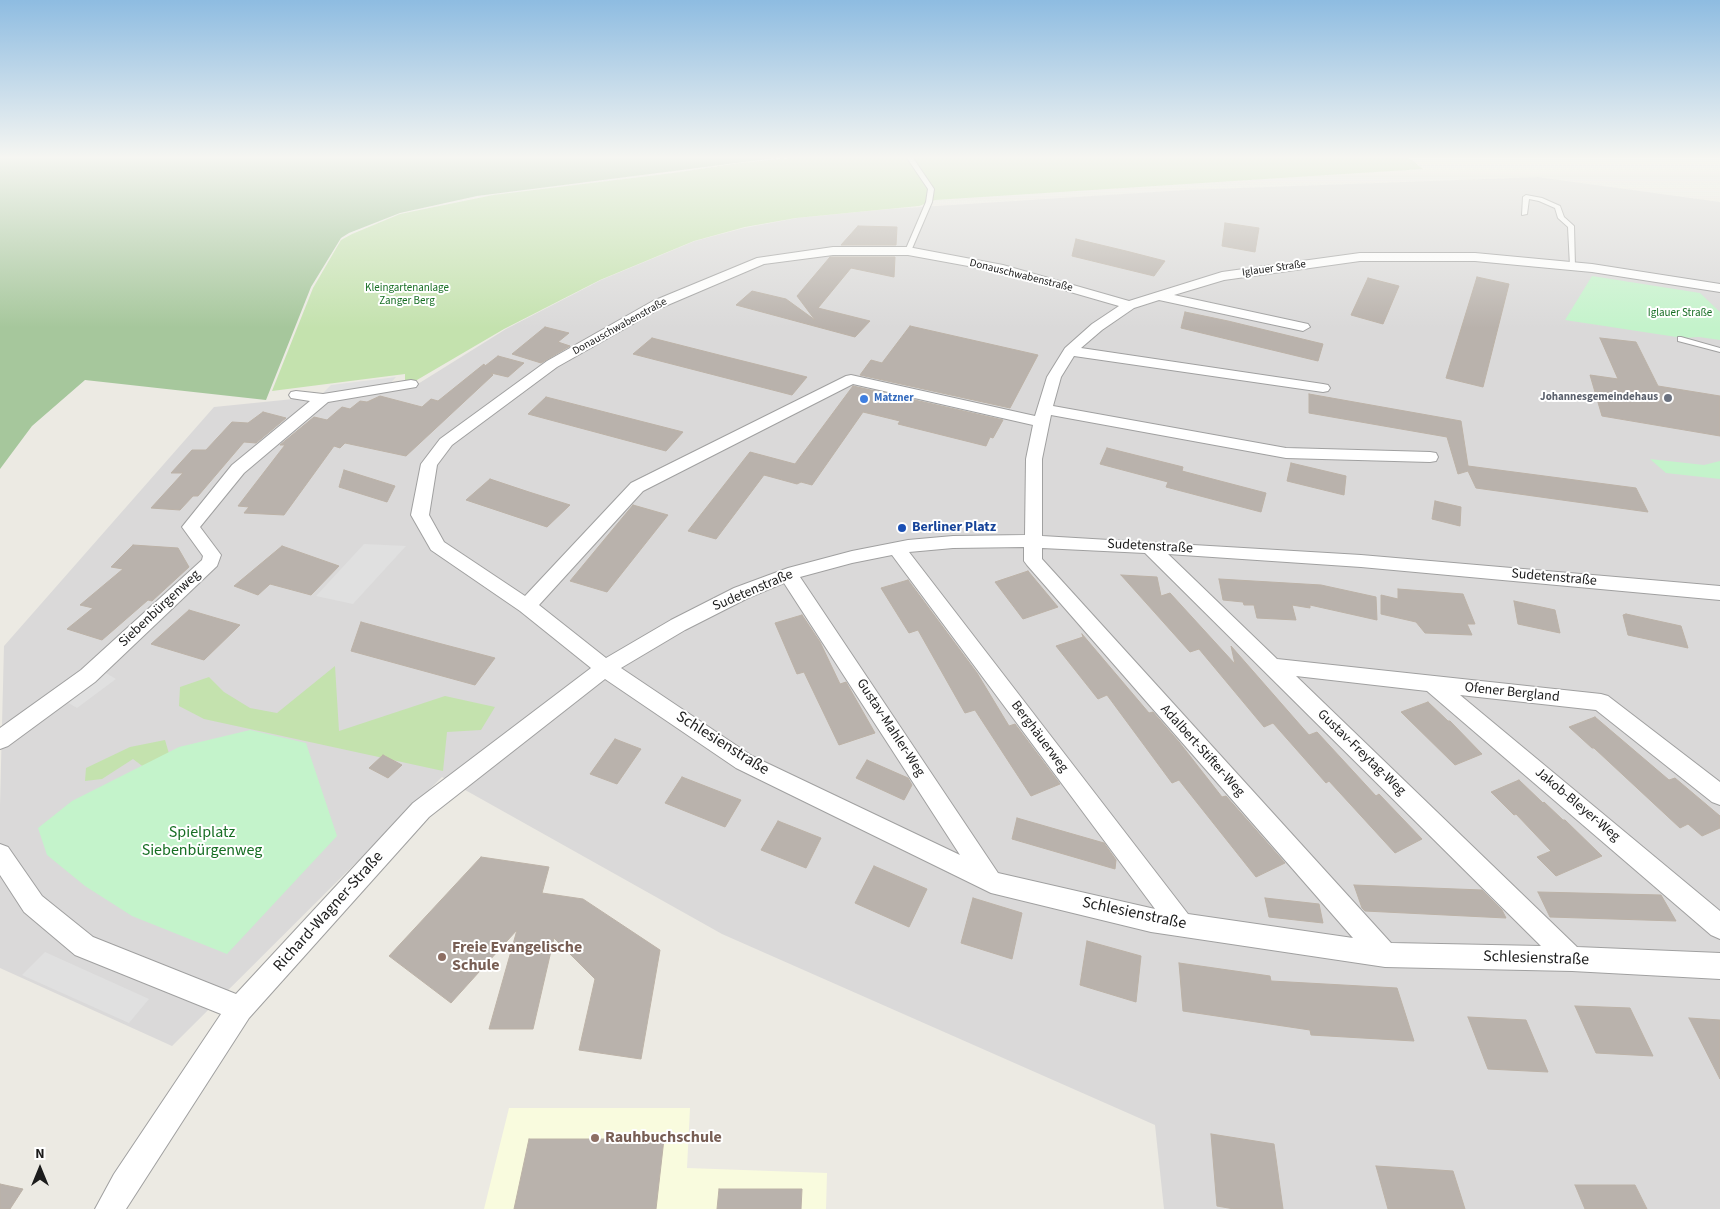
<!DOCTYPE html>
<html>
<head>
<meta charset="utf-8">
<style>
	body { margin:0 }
	#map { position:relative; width:1720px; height:1209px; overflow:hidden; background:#eceae3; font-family:"Source Sans 3",sans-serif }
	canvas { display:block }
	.north { position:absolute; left:15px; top:1144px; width:50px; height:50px; -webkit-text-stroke:4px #fff; paint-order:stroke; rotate:0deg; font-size:14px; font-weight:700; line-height:20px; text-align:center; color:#1c1c1c }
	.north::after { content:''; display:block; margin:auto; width:18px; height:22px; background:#1c1c1c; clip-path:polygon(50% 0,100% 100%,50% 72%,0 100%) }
</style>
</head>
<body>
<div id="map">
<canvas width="1720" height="1209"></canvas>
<div class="north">N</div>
</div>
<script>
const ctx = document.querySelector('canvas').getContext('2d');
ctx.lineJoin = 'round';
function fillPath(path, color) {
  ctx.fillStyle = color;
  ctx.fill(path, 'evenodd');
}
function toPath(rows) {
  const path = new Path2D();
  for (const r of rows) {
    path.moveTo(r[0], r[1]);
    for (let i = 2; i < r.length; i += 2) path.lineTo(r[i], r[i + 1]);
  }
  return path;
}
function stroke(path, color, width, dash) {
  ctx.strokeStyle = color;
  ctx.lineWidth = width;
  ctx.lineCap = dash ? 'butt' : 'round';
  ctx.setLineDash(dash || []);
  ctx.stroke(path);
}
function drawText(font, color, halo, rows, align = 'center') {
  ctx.font = font + ' "Source Sans 3",sans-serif';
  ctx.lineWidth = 4;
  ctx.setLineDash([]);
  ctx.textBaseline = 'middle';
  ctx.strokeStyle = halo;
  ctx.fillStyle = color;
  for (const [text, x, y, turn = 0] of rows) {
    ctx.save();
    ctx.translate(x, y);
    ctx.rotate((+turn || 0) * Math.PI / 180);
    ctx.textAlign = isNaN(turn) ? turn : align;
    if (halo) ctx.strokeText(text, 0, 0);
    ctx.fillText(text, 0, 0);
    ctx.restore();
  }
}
const residential = toPath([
	[1538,177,1720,202,1720,1209,1164,1209,1155,1125,722,934,442,777,172,1046,0,968,0,805,4,646,214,407,413,387,506,329,601,280,695,241,744,228,797,218,889,209,1185,190]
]);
const education = toPath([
	[509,1108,690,1108,687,1168,827,1173,826,1209,484,1209]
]);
const grass = toPath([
	[790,158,1409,158,1423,169,935,200,919,206,796,218,745,227,694,241,600,280,504,329,405,387,405,374,272,391,313,288,341,240,352,234,400,214,493,195,673,173,739,163],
	[335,666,339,731,445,696,495,707,481,730,447,732,443,771,204,719,179,706,180,687,209,677,224,692,250,708,277,713],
	[165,740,170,757,145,768,133,759,102,779,85,781,86,768,130,747]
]);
const forest = toPath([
	[0,158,776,158,477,196,400,213,349,233,341,238,311,287,266,400,85,380,32,426,0,469]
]);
const park = toPath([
	[1592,276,1700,293,1720,312,1720,340,1699,337,1683,338,1565,320],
	[1650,459,1704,465,1720,461,1720,479,1666,473],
	[250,730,306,743,337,836,227,954,132,916,85,886,47,855,38,828,72,801,179,747]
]);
const parking = toPath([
	[396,377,388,386,322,394,331,385],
	[364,544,406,546,353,604,316,596],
	[104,672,116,679,77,708,65,701],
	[45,952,149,999,129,1023,22,975]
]);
const building = toPath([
	[1225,223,1259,228,1255,252,1222,246,1225,223],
	[858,226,897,227,896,245,841,245,858,226],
	[1076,239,1126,251,1165,261,1154,276,1072,256,1076,239],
	[830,257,895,257,894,277,851,268,818,308,870,321,855,337,736,305,752,291,786,299,815,320,797,296,830,257],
	[1477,277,1509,284,1483,387,1446,378,1477,277],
	[1368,278,1399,286,1383,324,1351,315,1368,278],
	[1185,312,1228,321,1323,344,1318,361,1181,328,1185,312],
	[910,326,994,345,1038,355,1010,408,860,375,871,360,882,363,910,326],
	[545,327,569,333,558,342,570,346,541,363,512,354,545,327],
	[652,338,727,357,807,377,792,395,633,354,652,338],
	[1600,338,1636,342,1658,386,1720,396,1720,436,1602,416,1590,375,1618,379,1600,338],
	[498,356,524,363,508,377,491,373,493,375,406,456,345,443,340,448,334,446,284,515,244,513,249,507,238,506,285,445,280,445,314,417,327,420,342,407,350,409,360,401,367,402,380,396,422,407,431,399,438,401,484,364,485,366,498,356],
	[853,386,1003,420,993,438,990,437,986,446,898,424,900,421,863,412,812,485,801,482,797,484,764,475,716,539,688,531,750,452,795,464,853,386],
	[1309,394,1461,421,1468,466,1636,488,1648,512,1476,488,1468,471,1458,474,1447,437,1309,413,1309,394],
	[546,397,636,420,683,432,666,451,528,414,546,397],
	[263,412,286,418,256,443,244,442,198,496,193,496,180,510,151,508,183,473,171,473,192,450,206,450,232,422,248,423,263,412],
	[1107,448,1183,467,1182,471,1266,493,1261,512,1166,487,1168,482,1100,464,1107,448],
	[1291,463,1346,476,1344,495,1287,481,1291,463],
	[344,470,395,486,387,502,339,487,344,470],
	[490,479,529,492,570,505,547,527,466,500,490,479],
	[1435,501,1461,507,1460,526,1432,519,1435,501],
	[633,505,668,515,607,592,570,581,633,505],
	[133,545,178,548,189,567,152,601,148,600,102,640,67,629,93,608,80,605,123,569,111,567,133,545],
	[282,546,339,566,311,595,270,584,258,595,234,586,282,546],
	[1028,571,1058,607,1023,619,995,582,1028,571],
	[1121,575,1157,577,1161,596,1170,593,1235,664,1231,646,1309,735,1317,732,1376,796,1379,794,1422,839,1395,853,1329,781,1326,783,1273,723,1264,727,1199,649,1190,652,1121,575],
	[1219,579,1321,585,1376,597,1377,620,1310,605,1310,608,1292,605,1296,620,1257,618,1254,605,1244,605,1243,602,1223,600,1219,579],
	[908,580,977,673,1009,726,1015,724,1060,784,1031,796,975,710,965,713,918,630,909,633,881,588,908,580],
	[1398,589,1463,594,1475,624,1467,624,1472,635,1425,633,1416,622,1381,614,1381,595,1398,599,1398,589],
	[1514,601,1555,610,1560,633,1518,624,1514,601],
	[189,610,240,625,204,660,151,644,189,610],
	[1626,614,1681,626,1688,648,1628,635,1623,615,1626,614],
	[802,615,820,642,840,684,846,682,875,733,839,745,804,672,797,674,775,623,802,615],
	[361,622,438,643,495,658,475,685,351,651,361,622],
	[1082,634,1149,713,1153,712,1179,742,1222,797,1226,796,1285,863,1256,877,1179,780,1172,783,1107,695,1098,699,1056,646,1083,637,1082,634],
	[1428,702,1448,721,1450,721,1482,754,1455,765,1401,712,1428,702],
	[1595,717,1669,780,1675,778,1720,816,1720,828,1702,836,1688,824,1680,828,1594,748,1592,748,1569,727,1595,717],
	[615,739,641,749,617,784,590,774,615,739],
	[383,755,402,765,388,778,369,768,383,755],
	[867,760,908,778,912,785,904,800,856,778,867,760],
	[682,777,741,800,725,827,665,803,682,777],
	[1519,780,1543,803,1544,802,1563,820,1565,820,1602,856,1556,876,1537,857,1551,851,1516,814,1514,815,1491,792,1519,780],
	[1017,818,1104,843,1116,860,1115,869,1012,839,1017,818],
	[778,821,821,838,806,868,761,850,778,821],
	[481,857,549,867,542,893,583,899,660,950,641,1059,579,1050,595,979,554,938,533,1029,489,1029,517,930,451,1003,389,956,481,857],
	[874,866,927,889,909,927,855,903,874,866],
	[1354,885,1482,890,1502,910,1506,918,1365,911,1362,908,1354,885],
	[1538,892,1661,895,1676,921,1550,917,1538,892],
	[973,898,1022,913,1012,959,961,943,973,898],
	[1265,898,1319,904,1323,923,1269,917,1265,898],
	[1087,941,1141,956,1136,1002,1080,985,1087,941],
	[1179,963,1270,976,1271,981,1397,988,1414,1041,1311,1035,1310,1030,1183,1011,1179,963],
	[1575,1006,1630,1008,1653,1056,1596,1053,1575,1006],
	[1468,1017,1526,1020,1548,1072,1488,1069,1468,1017],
	[1689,1018,1720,1020,1720,1079,1689,1018],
	[1211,1134,1274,1144,1283,1209,1234,1209,1217,1206,1211,1134],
	[529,1139,664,1139,656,1209,514,1209,529,1139],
	[1376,1166,1453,1171,1465,1209,1388,1209,1376,1166],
	[0,1184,23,1189,10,1209,0,1209,0,1184],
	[1575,1185,1635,1185,1647,1209,1585,1209,1575,1185],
	[719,1189,802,1189,801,1209,717,1209,719,1189]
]);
const lane = toPath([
	[907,158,913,158,934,189,932,202,911,251,908,253,905,251,926,202,928,189,907,158],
	[1526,195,1542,198,1560,206,1564,217,1574,226,1575,267,1570,266,1568,227,1558,218,1555,208,1539,201,1529,199,1527,214,1522,215,1523,197,1526,195],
	[1678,337,1681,337,1720,348,1720,352,1678,341,1678,337]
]);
const street = toPath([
	[833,247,908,247,1003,265,1129,301,1222,272,1360,253,1475,253,1592,264,1720,284,1720,292,1592,272,1475,261,1360,261,1224,280,1174,295,1308,324,1310,327,1303,331,1159,300,1134,308,1102,330,1081,348,1323,384,1328,385,1330,388,1328,391,1323,392,1074,356,1061,377,1053,406,1286,448,1430,452,1436,453,1438,457,1436,461,1430,462,1286,458,1051,415,1042,459,1042,536,1361,555,1720,586,1720,600,1361,567,1168,554,1277,659,1601,694,1608,696,1720,782,1720,805,1712,802,1596,710,1460,695,1720,911,1720,939,1711,935,1427,691,1296,676,1577,947,1720,953,1720,979,1572,971,1385,967,1151,932,991,893,736,768,605,679,429,817,249,1018,126,1209,95,1209,114,1174,221,1014,75,955,24,912,0,875,0,844,8,847,42,896,93,937,236,994,413,803,591,668,520,611,431,550,411,515,421,464,440,439,547,361,653,301,757,258,833,247],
	[833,255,908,255,1001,272,1119,306,1092,324,1065,348,1047,377,1035,416,851,375,846,376,631,483,525,596,444,542,429,515,437,465,452,445,557,367,663,307,764,264,833,255],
	[853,384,1033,425,1026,459,1025,535,953,536,908,540,852,551,788,568,734,588,671,620,606,658,539,605,643,491,853,384],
	[1024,547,1024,561,1027,565,1353,938,1188,914,909,552,953,548,1024,547],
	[1042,548,1145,553,1541,946,1391,943,1042,559,1042,548],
	[892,555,1155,909,998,873,800,577,852,563,892,555],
	[784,583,960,855,752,756,621,668,685,630,748,598,784,583],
	[411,380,416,381,418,384,416,387,328,402,244,473,200,527,221,555,217,566,95,682,8,746,0,749,0,728,81,670,202,560,203,556,182,527,232,465,310,401,291,398,289,395,291,392,296,391,323,394,411,380]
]);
const markers = [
	[1668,398,5,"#6b7280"],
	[864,399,5,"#3f7fe0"],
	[902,528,5,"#1a4fb4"],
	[442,957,5,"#8d6e63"],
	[595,1138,5,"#8d6e63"]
];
const farStreetnames = [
	["Iglauer Straße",1274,269,-8],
	["Donauschwabenstraße",1021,276,14],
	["Donauschwabenstraße",620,327,-29]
];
const farParknames = [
	["Kleingartenanlage",407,289],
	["Zanger Berg",407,302],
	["Iglauer Straße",1680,314]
];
const farWorshipnames = [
	["Johannesgemeindehaus",1658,398]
];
const farShopnames = [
	["Matzner",874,399]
];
const transitNames = [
	["Berliner Platz",912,528]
];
const streetNames = [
	["Sudetenstraße",1150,547,3],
	["Sudetenstraße",1554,578,5],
	["Sudetenstraße",753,591,-23],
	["Siebenbürgenweg",160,609,-43],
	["Ofener Bergland",1512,693,6],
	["Gustav-Mahler-Weg",890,728,57],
	["Berghäuerweg",1039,737,53],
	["Adalbert-Stifter-Weg",1202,751,48],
	["Gustav-Freytag-Weg",1361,753,44],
	["Jakob-Bleyer-Weg",1577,805,40]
];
const nearStreetnames = [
	["Schlesienstraße",722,744,32],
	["Richard-Wagner-Straße",329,912,-48],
	["Schlesienstraße",1134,914,12],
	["Schlesienstraße",1536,959,2]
];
const nearParknames = [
	["Spielplatz",202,833],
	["Siebenbürgenweg",202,851]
];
const nearEducationnames = [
	["Freie Evangelische",452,948],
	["Schule",452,966],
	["Rauhbuchschule",605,1138]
];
fillPath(residential, '#dad9d9');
fillPath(education, '#f9fbde');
fillPath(grass, '#c4e2ae');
fillPath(forest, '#a6c79c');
fillPath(park, '#c4f3cb');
fillPath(parking, '#e0e0e0');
fillPath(building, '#b9b2ac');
stroke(building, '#bcb2a7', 1);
stroke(lane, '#a0a0a0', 2);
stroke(street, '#a0a0a0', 2);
fillPath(lane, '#fff');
fillPath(street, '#fff');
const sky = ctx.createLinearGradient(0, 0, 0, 328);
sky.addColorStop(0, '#8ebce1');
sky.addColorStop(0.48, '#f6f6f2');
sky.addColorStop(1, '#f6f6f200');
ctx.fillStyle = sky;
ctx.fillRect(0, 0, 1720, 328);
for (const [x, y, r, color] of markers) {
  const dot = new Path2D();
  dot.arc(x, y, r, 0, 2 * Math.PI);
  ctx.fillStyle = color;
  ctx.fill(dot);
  stroke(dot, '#fff', 2);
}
drawText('11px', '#1c1c1c', '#fff', farStreetnames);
drawText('11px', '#176e24', '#fff', farParknames);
drawText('bold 11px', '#5b616d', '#fff', farWorshipnames, 'right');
drawText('bold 11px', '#366cbe', '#fff', farShopnames, 'left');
drawText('bold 14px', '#164399', '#fff', transitNames, 'left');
drawText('14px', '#1c1c1c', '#fff', streetNames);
drawText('16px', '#1c1c1c', '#fff', nearStreetnames);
drawText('16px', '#176e24', '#fff', nearParknames);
drawText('bold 16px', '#785e54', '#fff', nearEducationnames, 'left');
</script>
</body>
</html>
